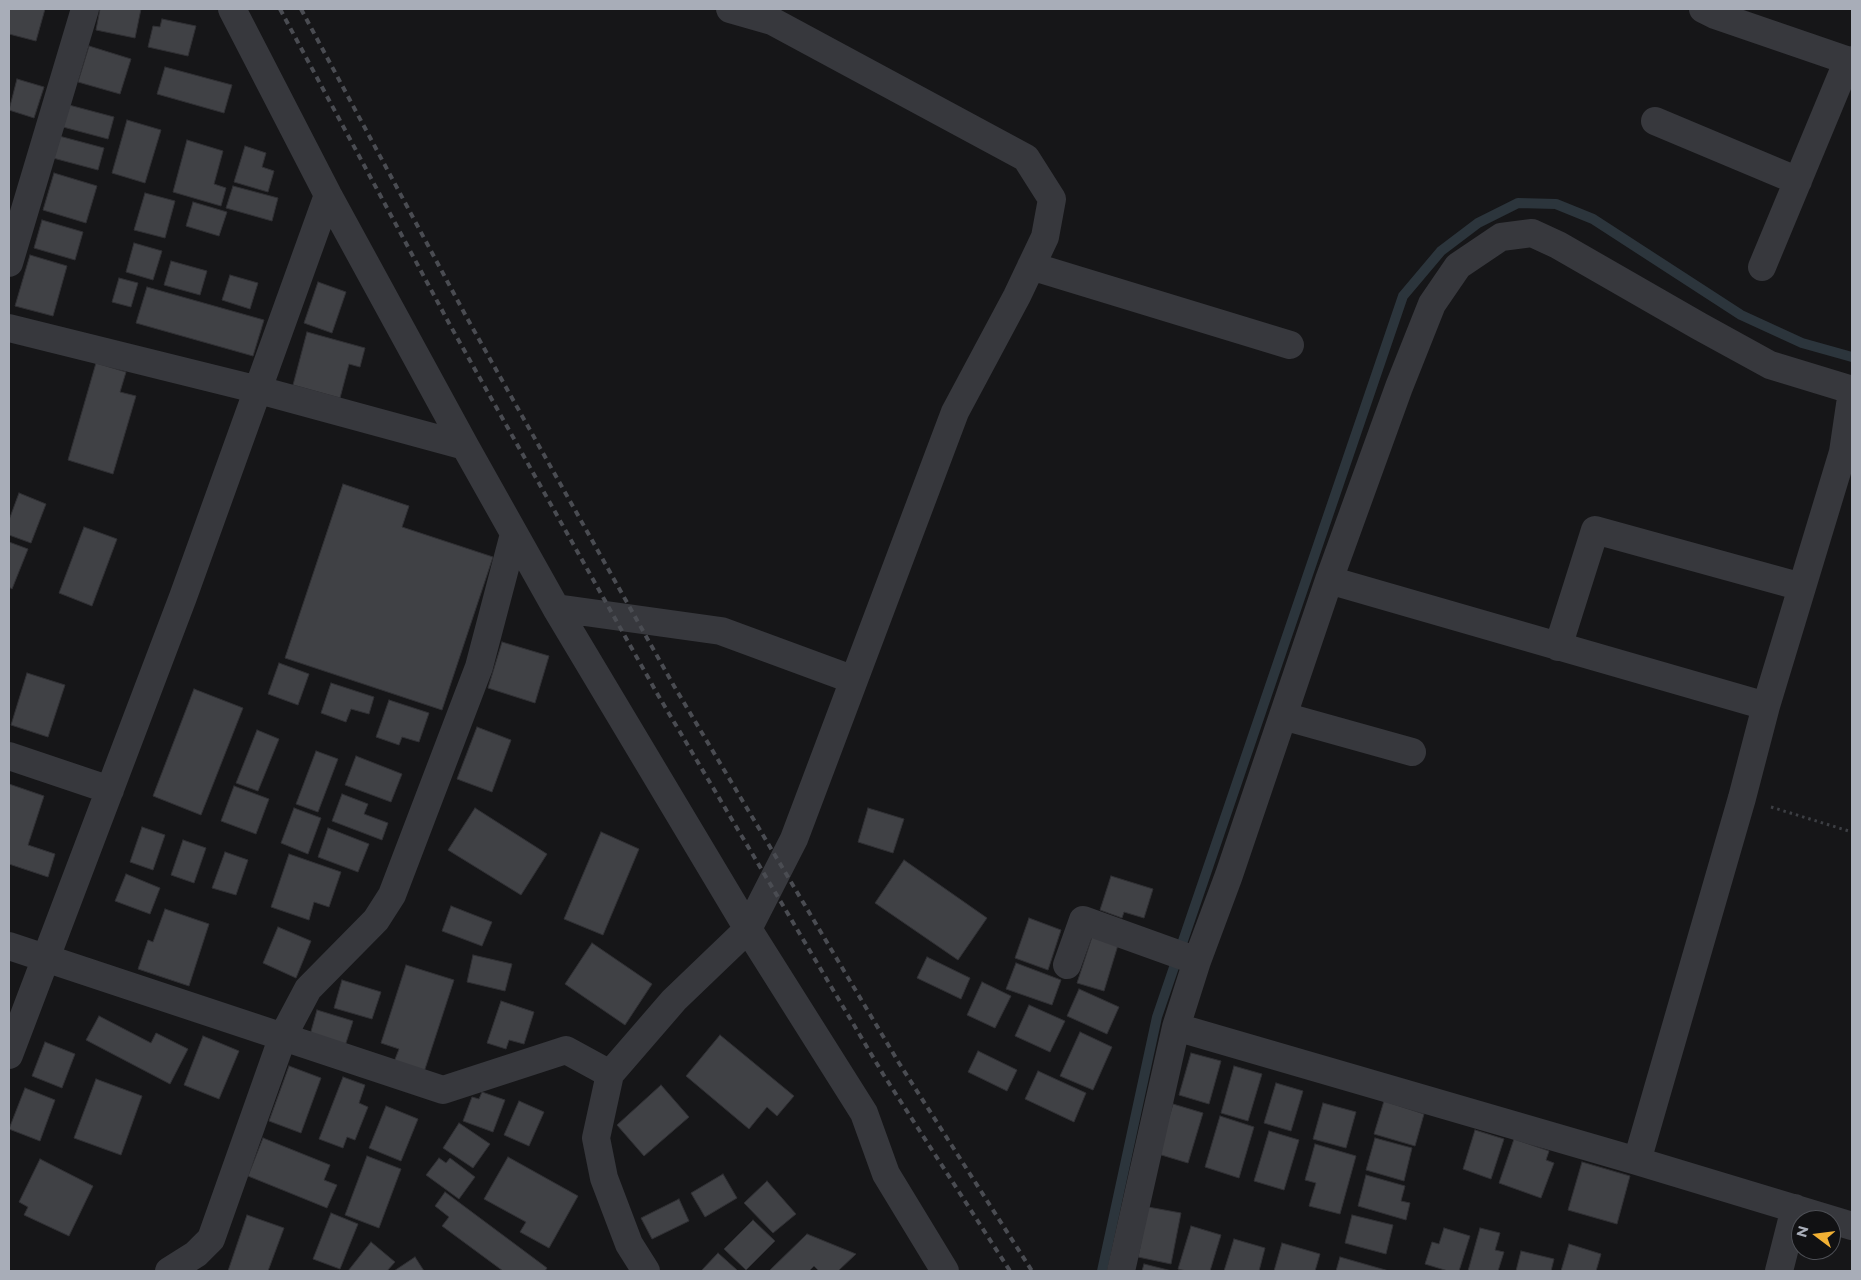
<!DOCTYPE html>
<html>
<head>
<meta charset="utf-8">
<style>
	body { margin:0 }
	#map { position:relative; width:1861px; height:1280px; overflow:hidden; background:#161618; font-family:Montserrat,sans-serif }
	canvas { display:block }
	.frame { position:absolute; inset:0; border:10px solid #a8adb8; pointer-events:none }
	.north { position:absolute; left:1791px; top:1210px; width:50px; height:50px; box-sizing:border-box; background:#111113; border:1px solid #4d4f55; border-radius:50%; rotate:285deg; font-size:14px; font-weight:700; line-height:20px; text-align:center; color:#a8adb8 }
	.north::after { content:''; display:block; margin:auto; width:18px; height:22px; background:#f2b134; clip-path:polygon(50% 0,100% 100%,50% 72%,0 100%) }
</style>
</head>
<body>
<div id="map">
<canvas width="1861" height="1280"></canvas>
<div class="frame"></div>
<div class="north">N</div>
</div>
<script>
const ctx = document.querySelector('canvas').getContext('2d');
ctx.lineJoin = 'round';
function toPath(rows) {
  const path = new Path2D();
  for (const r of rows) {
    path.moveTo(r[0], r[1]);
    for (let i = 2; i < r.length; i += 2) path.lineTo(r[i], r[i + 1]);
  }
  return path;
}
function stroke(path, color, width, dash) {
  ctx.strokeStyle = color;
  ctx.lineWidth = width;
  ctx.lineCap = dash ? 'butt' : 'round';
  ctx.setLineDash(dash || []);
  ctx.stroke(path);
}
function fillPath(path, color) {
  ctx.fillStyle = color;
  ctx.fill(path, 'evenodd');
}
const stream = toPath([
	[1102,1271,1157,1017,1403,296,1441,251,1478,223,1518,203,1556,204,1593,219,1741,315,1802,343,1852,357]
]);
const building = toPath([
	[9,9,45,9,36,41,9,34,9,9],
	[100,9,141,9,135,38,96,30,100,9],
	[162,19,196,26,188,56,148,47,153,26,160,27,162,19],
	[89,46,131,59,120,94,78,82,89,46],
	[165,67,232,85,224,113,157,94,165,67],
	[17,79,44,87,34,118,9,110,17,79],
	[69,105,114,117,108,139,63,127,69,105],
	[127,120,161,130,145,183,112,173,127,120],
	[59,136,104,148,98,170,53,158,59,136],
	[187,140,223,151,214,184,226,188,221,206,173,192,187,140],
	[245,146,266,153,262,167,274,171,268,192,234,182,245,146],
	[54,173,97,186,86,223,43,210,54,173],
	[233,186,278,198,272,221,226,208,233,186],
	[145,193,175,201,165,238,134,230,145,193],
	[193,202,227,212,219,236,186,226,193,202],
	[42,220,83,232,75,260,34,248,42,220],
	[134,243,162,251,153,280,126,272,134,243],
	[30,255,67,266,53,316,15,306,30,255],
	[171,261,207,271,200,295,164,285,171,261],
	[230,275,258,283,250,309,222,300,230,275],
	[119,278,138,283,131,307,112,302,119,278],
	[318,282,346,292,332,333,304,323,318,282],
	[147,287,264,320,253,356,136,323,147,287],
	[307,332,365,348,360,367,349,364,340,398,293,385,307,332],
	[96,363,126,372,120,392,136,396,113,474,68,460,96,363],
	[343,484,409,506,402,527,493,557,442,710,285,658,343,484],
	[19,493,46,504,31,543,9,535,9,520,19,493],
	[84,527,117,539,92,606,59,593,84,527],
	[9,542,28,549,12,589,9,587,9,542],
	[502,642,549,656,535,703,488,688,502,642],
	[279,663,309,674,298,705,268,694,279,663],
	[27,673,65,685,48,737,11,725,27,673],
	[331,683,374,697,369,714,351,709,346,722,321,713,331,683],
	[194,689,243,708,201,815,153,796,194,689],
	[389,700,429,713,419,742,402,737,399,745,376,737,389,700],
	[477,727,511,740,492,792,457,779,477,727],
	[257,730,279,739,258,791,236,783,257,730],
	[316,751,338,759,318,812,296,804,316,751],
	[356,756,402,774,391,802,345,785,356,756],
	[9,784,44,796,28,845,55,854,48,877,9,864,9,784],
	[234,786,269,799,256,834,221,821,234,786],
	[342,794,368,804,364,814,388,823,382,840,332,821,342,794],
	[294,808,321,818,308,854,281,843,294,808],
	[475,808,547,854,521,895,448,850,475,808],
	[868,808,904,819,893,853,858,842,868,808],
	[142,827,165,835,153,870,130,862,142,827],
	[328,828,369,844,358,872,318,857,328,828],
	[601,832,639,849,603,935,564,919,601,832],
	[183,840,206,848,194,883,171,875,183,840],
	[225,852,248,860,236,895,212,888,225,852],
	[289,854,341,872,329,907,314,902,309,920,271,907,289,854],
	[904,860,987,918,958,960,875,903,904,860],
	[126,874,160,888,150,914,115,901,126,874],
	[1111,876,1153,889,1144,918,1124,912,1122,918,1100,910,1111,876],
	[451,906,492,922,482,946,442,931,451,906],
	[165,909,209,924,189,986,138,969,148,940,153,942,165,909],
	[1029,918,1061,930,1048,970,1015,958,1029,918],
	[278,927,311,941,296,978,263,963,278,927],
	[1092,937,1118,945,1104,991,1077,983,1092,937],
	[592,943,652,984,625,1025,565,984,592,943],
	[473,955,512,964,505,991,467,982,473,955],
	[927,957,970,978,961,999,917,978,927,957],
	[1016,963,1061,980,1052,1005,1006,989,1016,963],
	[406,965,454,980,424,1072,394,1062,399,1049,381,1043,406,965],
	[342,980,381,992,372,1019,334,1008,342,980],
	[982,982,1011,996,995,1028,967,1015,982,982],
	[1079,989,1119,1007,1107,1034,1067,1016,1079,989],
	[501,1001,534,1012,524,1044,509,1040,506,1049,487,1043,501,1001],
	[1029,1005,1065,1021,1050,1052,1015,1036,1029,1005],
	[317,1010,353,1021,345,1046,310,1035,317,1010],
	[99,1016,151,1043,156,1033,188,1049,170,1084,86,1040,99,1016],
	[1080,1032,1112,1047,1093,1090,1060,1076,1080,1032],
	[720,1035,794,1096,777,1116,767,1107,749,1129,686,1076,720,1035],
	[203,1036,239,1051,219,1099,184,1085,203,1036],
	[45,1042,75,1054,62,1088,32,1076,45,1042],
	[978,1051,1017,1070,1007,1091,968,1072,978,1051],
	[1191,1053,1221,1061,1209,1104,1179,1095,1191,1053],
	[289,1066,321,1078,301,1133,269,1121,289,1066],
	[1234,1066,1262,1074,1248,1121,1221,1113,1234,1066],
	[1038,1071,1086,1093,1074,1122,1025,1099,1038,1071],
	[343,1077,365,1085,359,1103,368,1107,355,1140,347,1137,343,1148,319,1139,343,1077],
	[96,1079,142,1096,121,1155,74,1138,96,1079],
	[1276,1083,1303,1091,1291,1131,1264,1123,1276,1083],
	[661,1085,689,1117,644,1156,617,1125,661,1085],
	[25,1088,55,1100,40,1141,9,1129,25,1088],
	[482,1092,505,1100,493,1132,463,1121,472,1097,479,1099,482,1092],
	[519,1101,544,1112,529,1146,504,1135,519,1101],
	[1384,1101,1424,1114,1415,1146,1374,1134,1384,1101],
	[1323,1103,1356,1112,1346,1148,1313,1139,1323,1103],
	[1173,1104,1203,1113,1188,1163,1158,1154,1173,1104],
	[386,1106,418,1119,401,1161,369,1148,386,1106],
	[1220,1116,1254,1127,1239,1178,1205,1167,1220,1116],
	[459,1123,490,1144,473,1168,443,1148,459,1123],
	[1475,1130,1504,1139,1491,1179,1463,1169,1475,1130],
	[1269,1131,1299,1140,1284,1190,1254,1181,1269,1131],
	[263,1138,330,1165,324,1180,337,1185,327,1208,248,1176,263,1138],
	[1375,1138,1412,1148,1404,1181,1366,1170,1375,1138],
	[1514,1139,1549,1151,1546,1160,1554,1163,1541,1198,1499,1183,1514,1139],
	[1315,1144,1356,1156,1340,1214,1309,1206,1316,1183,1305,1180,1315,1144],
	[367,1156,401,1169,379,1228,345,1215,367,1156],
	[508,1157,578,1196,549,1248,520,1232,526,1222,484,1199,508,1157],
	[439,1158,446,1163,450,1158,475,1177,459,1199,426,1175,439,1158],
	[40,1159,93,1186,69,1236,24,1215,28,1207,19,1202,40,1159],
	[1582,1162,1630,1176,1617,1224,1568,1210,1582,1162],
	[723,1174,737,1198,705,1217,691,1193,723,1174],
	[1366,1175,1405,1186,1401,1201,1410,1203,1406,1220,1358,1206,1366,1175],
	[767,1181,796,1214,773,1233,744,1203,767,1181],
	[445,1192,547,1268,545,1271,503,1271,442,1226,449,1217,435,1206,445,1192],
	[679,1199,689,1221,652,1239,641,1218,679,1199],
	[1148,1207,1181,1213,1171,1264,1138,1257,1148,1207],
	[331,1213,358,1224,340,1269,313,1259,331,1213],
	[247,1215,284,1228,268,1271,228,1271,247,1215],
	[1352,1215,1393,1225,1386,1254,1345,1243,1352,1215],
	[753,1220,775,1241,746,1270,724,1249,753,1220],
	[1191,1226,1221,1235,1210,1271,1186,1271,1178,1269,1191,1226],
	[1444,1228,1470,1236,1459,1271,1448,1271,1425,1264,1432,1242,1439,1244,1444,1228],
	[1480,1228,1500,1233,1495,1250,1504,1252,1498,1271,1468,1271,1480,1228],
	[807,1234,856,1254,838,1271,819,1271,814,1266,809,1271,769,1271,807,1234],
	[1234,1239,1265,1248,1259,1271,1224,1271,1234,1239],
	[371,1242,395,1262,387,1271,348,1271,371,1242],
	[1282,1243,1320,1254,1315,1271,1274,1271,1282,1243],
	[1569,1244,1601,1254,1596,1271,1561,1271,1569,1244],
	[1521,1251,1554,1259,1551,1271,1516,1271,1521,1251],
	[718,1253,737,1270,735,1271,701,1271,718,1253],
	[415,1257,424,1271,394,1271,415,1257],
	[1340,1257,1389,1271,1336,1271,1340,1257],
	[1144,1264,1172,1271,1142,1271,1144,1264]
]);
const path = toPath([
	[1771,807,1852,832]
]);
const minor = toPath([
	[232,9,328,195,465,446,556,608,748,929,674,1000,610,1074,596,1138,604,1178,629,1244,646,1271],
	[730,9,772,21,1026,158,1052,199,1045,237,1017,296,955,412,794,839,748,929,864,1113,886,1174,945,1271],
	[1703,9,1715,15,1852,62],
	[1655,121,1798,181],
	[9,263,85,9],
	[1031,266,1290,345],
	[1762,267,1848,60],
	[9,328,259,390,465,446],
	[1329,580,1766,706],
	[556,608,721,631,854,680],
	[1558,647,1595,530,1802,587],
	[1283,716,1412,752],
	[9,756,110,790],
	[9,946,443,1090,566,1050,610,1074],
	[1067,965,1083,920,1197,961],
	[1176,1027,1637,1161,1852,1226],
	[9,1055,183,597,328,195],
	[1637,1161,1742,798,1766,706,1843,452,1852,391],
	[169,1271,196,1254,211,1239,283,1036,308,989,376,920,392,895,479,667,514,534],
	[1121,1271,1176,1027,1197,961,1229,875,1329,580,1399,387,1432,304,1458,266,1501,237,1532,233,1558,245,1699,326,1770,365,1852,390],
	[1779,1271,1795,1208]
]);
const rail = toPath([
	[280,9,450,325,658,695,883,1074,1010,1271],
	[301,9,467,318,674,686,899,1063,1032,1271]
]);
stroke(stream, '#2c353c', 10);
fillPath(building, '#404145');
stroke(building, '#303034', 1);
stroke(path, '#3d3f44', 3, [2.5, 4]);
stroke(minor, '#37383d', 28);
stroke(rail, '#4a4c52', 4, [6, 5]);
</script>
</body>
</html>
